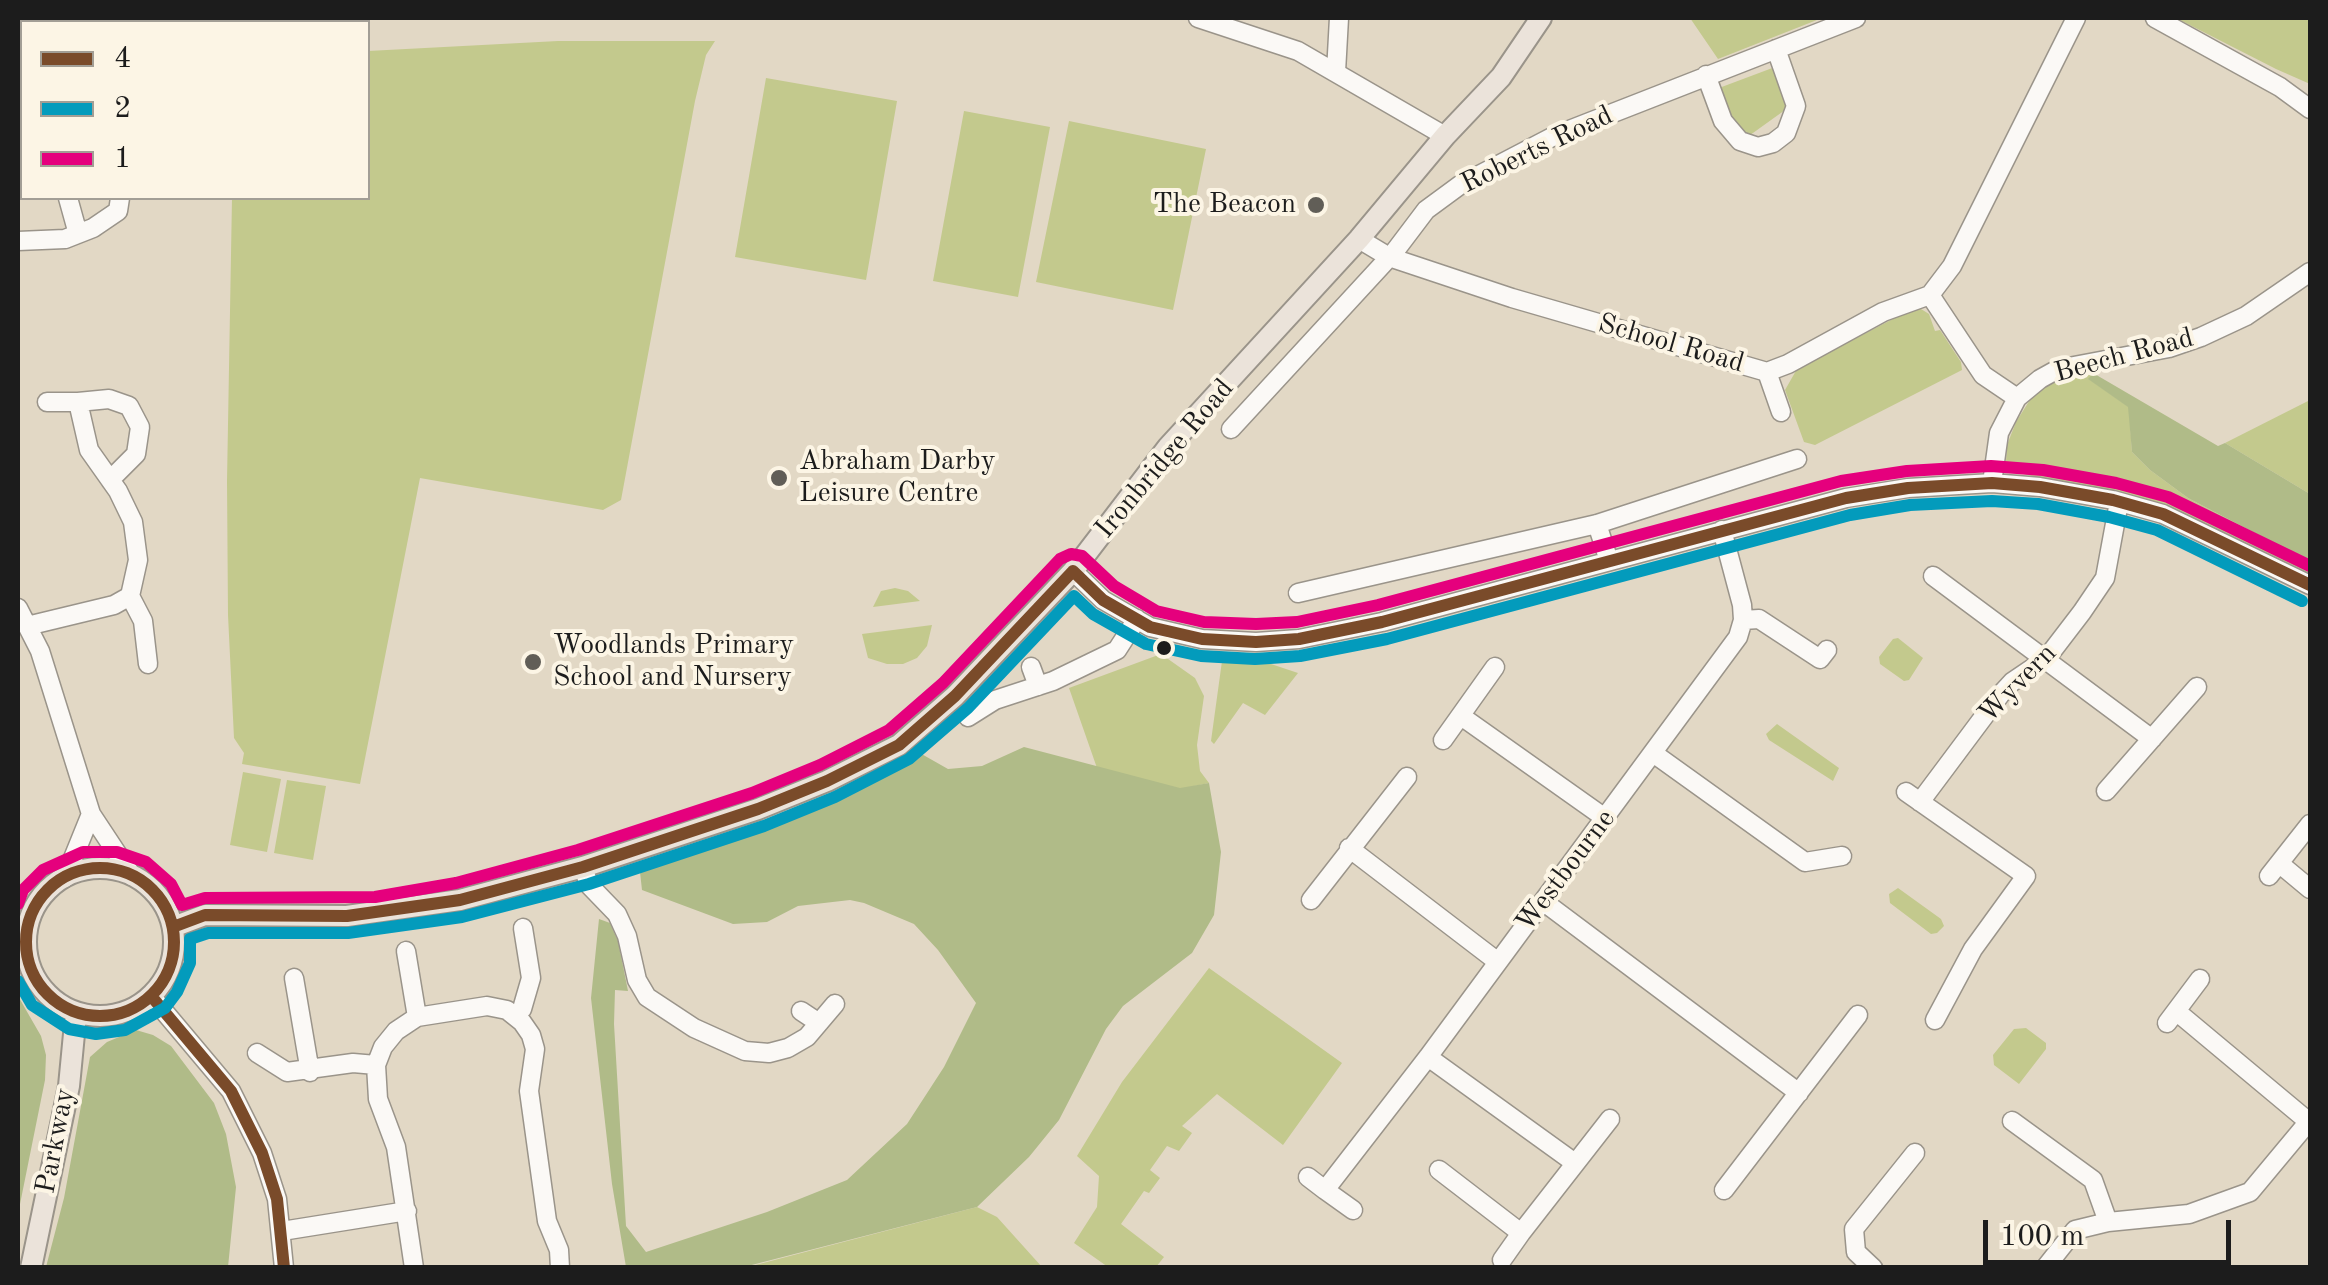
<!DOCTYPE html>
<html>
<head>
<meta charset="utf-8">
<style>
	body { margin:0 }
	#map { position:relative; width:2328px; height:1285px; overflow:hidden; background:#e2d8c5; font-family:"Old Standard TT",serif }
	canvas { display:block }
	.frame { position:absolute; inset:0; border:20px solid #1c1c1c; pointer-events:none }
	.legend { position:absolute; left:20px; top:20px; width:350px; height:180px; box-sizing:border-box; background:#fcf5e5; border:2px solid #a29e95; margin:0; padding:12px 18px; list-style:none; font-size:30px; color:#1c1c1c }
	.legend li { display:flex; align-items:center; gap:20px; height:50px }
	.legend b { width:50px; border:2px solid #a29e95 }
	.scale { position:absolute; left:1983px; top:1220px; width:248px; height:45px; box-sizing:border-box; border:5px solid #1c1c1c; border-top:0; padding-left:12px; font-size:30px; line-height:35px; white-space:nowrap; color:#1c1c1c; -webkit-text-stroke:8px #fcf5e5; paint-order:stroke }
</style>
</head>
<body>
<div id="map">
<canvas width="2328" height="1285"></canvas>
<div class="frame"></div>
<ul class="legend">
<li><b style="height:12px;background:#7a4b2a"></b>4</li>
<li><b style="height:12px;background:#039bbc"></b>2</li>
<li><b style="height:12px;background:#e5007d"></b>1</li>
</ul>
<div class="scale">100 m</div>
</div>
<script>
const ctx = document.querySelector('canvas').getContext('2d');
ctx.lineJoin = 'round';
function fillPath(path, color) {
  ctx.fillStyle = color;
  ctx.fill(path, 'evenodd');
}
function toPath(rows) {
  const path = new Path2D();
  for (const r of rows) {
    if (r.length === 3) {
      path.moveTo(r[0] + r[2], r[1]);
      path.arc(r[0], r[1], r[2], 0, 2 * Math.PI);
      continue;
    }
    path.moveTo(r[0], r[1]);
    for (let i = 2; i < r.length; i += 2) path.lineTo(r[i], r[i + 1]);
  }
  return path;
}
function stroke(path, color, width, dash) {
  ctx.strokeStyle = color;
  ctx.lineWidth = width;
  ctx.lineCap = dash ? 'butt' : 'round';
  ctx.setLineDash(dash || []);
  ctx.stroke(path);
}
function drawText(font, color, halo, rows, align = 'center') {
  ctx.font = font + ' "Old Standard TT",serif';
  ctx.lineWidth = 8;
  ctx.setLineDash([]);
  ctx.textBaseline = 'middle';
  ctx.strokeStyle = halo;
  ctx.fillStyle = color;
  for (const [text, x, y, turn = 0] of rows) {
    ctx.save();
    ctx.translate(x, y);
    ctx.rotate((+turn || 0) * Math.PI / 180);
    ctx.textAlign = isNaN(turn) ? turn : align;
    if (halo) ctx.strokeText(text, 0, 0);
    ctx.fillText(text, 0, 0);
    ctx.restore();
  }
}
const green = toPath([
	[1690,18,1822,18,1718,59],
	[2176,18,2310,18,2310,84,2276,69],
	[558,41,715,41,706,55,695,101,621,500,603,510,420,478,360,784,242,764,244,753,234,738,228,615,227,481,232,198,368,198,368,51],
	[1775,67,1787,104,1785,110,1746,138,1732,122,1719,88],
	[766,78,897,101,866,280,735,257],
	[964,111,1050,127,1018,297,933,281],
	[1069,121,1206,149,1173,310,1036,282],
	[1921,309,1929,314,1935,331,1940,330,1961,362,1962,370,1815,445,1804,442,1785,390,1797,369,1910,310],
	[2089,371,2093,373,2089,379,2129,407,2132,452,2150,470,2188,498,2310,562,2310,578,2170,507,2048,481,2014,471,2006,462,2007,445,2016,422,2033,395,2056,379],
	[2310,400,2310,494,2225,443],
	[895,588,908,591,920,601,873,607,881,591],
	[932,625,927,646,917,658,903,664,887,664,868,658,862,634],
	[1898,638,1923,658,1909,680,1904,681,1880,664,1879,657,1893,639],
	[1161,654,1195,678,1204,696,1197,745,1200,771,1209,783,1180,789,1097,768,1069,688],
	[1222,661,1265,662,1298,673,1265,715,1243,703,1214,744,1211,741],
	[1777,724,1839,768,1833,781,1769,740,1766,734],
	[243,772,281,779,267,852,230,845],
	[287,780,326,786,313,860,274,853],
	[1898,888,1941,919,1944,926,1937,933,1931,934,1890,903,1889,894],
	[1209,968,1342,1063,1283,1145,1217,1094,1182,1126,1192,1133,1179,1151,1167,1146,1150,1170,1160,1178,1149,1193,1144,1191,1121,1224,1164,1257,1156,1267,1108,1267,1074,1243,1097,1207,1099,1176,1077,1156,1122,1082],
	[2026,1028,2046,1043,2046,1049,2019,1084,1994,1065,1993,1055,2014,1029],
	[977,1207,997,1217,1042,1267,744,1268]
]);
const forest = toPath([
	[2093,373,2218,446,2225,443,2310,494,2310,562,2188,498,2150,470,2132,452,2128,407,2088,379],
	[1024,747,1180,788,1209,783,1221,852,1214,915,1192,953,1123,1006,1106,1029,1059,1120,1029,1157,977,1207,744,1267,626,1267,612,1184,591,998,599,919,610,923,618,941,628,991,615,990,614,1024,626,1226,646,1252,767,1212,847,1180,907,1124,944,1067,976,1003,938,950,914,924,864,903,850,900,798,906,767,922,733,924,642,890,639,863,754,825,853,786,911,748,948,769,982,766],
	[18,996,41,1036,46,1055,45,1080,18,1214],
	[136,1030,153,1035,171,1046,214,1103,226,1134,236,1187,228,1267,46,1267,64,1198,90,1057,107,1042]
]);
const minor = toPath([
	[1198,18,1298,51,1445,136],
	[2155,18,2280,87,2310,109],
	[1336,72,1339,18],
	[1706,75,1723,121,1740,141,1758,147,1773,143,1786,133,1796,106,1776,49],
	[68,198,78,234],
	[1359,239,1389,257,1512,298,1767,372,1788,364,1883,312,1930,295,1952,266,2076,18],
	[18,241,65,239,93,228,118,211,120,198],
	[1930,295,1983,375,2017,398],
	[1767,372,1781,412],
	[47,402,78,402,89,450,118,491,133,522,138,560,130,596,143,621,148,664],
	[78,402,109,399,129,406,140,427,136,454,110,480],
	[1231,429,1395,251,1426,210,1460,185,1554,136,1856,18],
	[1992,483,1999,433,2017,398,2040,379,2058,369,2169,348,2201,337,2246,316,2310,272],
	[1597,524,1609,561],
	[1073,571,1103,600,1150,627,1202,639,1256,642,1299,639,1382,622,1846,498,1908,488,1992,483,2040,487,2113,500,2163,514,2310,585],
	[1933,576,2152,739],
	[1298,593,1597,524,1797,459],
	[18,608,40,651,91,814,132,876],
	[1743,620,1759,619,1820,659,1827,650],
	[27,626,114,605,130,596],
	[1031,667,1038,686],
	[1461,716,1605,818],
	[968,717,995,700,1053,681,1117,650,1137,619],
	[1443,740,1495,667],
	[1653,753,1805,862,1842,856],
	[2106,791,2197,687],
	[1906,792,2026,876,1973,949,1935,1020],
	[1920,802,2000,695,2012,682,2046,659,2082,612,2105,578,2119,502],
	[1349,848,1498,962],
	[2280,864,2310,889],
	[583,867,589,885,617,914,627,936,637,980,647,997,694,1028,745,1051,769,1053,788,1048,807,1037,835,1004],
	[2269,876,2310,824],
	[65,878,91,814],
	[1311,900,1407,777],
	[1544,902,1799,1093],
	[18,942,23,941],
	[406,951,417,1017],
	[294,978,310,1072],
	[152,997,231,1091,262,1153,277,1199,284,1268],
	[801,1011,819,1023],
	[2176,1011,2309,1122],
	[515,1016,522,1009,531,978,523,928],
	[2167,1023,2200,979],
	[257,1053,287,1072,353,1063,376,1065],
	[1428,1057,1575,1163],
	[2012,1121,2093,1180,2108,1222],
	[1439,1170,1521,1233,1502,1260],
	[1308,1177,1325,1190],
	[1724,1190,1858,1015],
	[1353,1210,1325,1190,1428,1057,1738,637,1743,620,1742,605,1722,530],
	[282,1231,407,1211],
	[1521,1233,1610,1119],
	[414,1268,396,1147,378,1099,376,1065,383,1047,396,1031,417,1017,487,1006,507,1010,522,1022,531,1035,535,1049,529,1091,547,1221,559,1250,560,1268],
	[1873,1268,1856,1252,1854,1229,1915,1153],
	[2045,1268,2075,1230,2108,1222,2189,1214,2250,1192,2310,1120]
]);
const major = toPath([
	[100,942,74],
	[173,927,205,915,347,916,460,900,583,867,758,809,827,781,899,745,955,696,1073,571,1168,447,1359,239,1445,136,1501,77,1541,18],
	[31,1268,69,1086,76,1013]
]);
const bus1 = toPath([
	[1073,571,1103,600,1150,627,1202,639,1256,642,1299,639,1382,622,1846,498,1908,488,1992,483,2040,487,2113,500,2163,514,2310,585],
	[100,942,74],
	[173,927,205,915,347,916,460,900,583,867,758,809,827,781,899,745,955,696,1073,571],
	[152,997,231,1091,262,1153,277,1199,284,1268]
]);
const bus2 = toPath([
	[18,981,32,1005,69,1029,96,1034,125,1030,165,1008,177,992,190,963,190,939,208,933,348,933,462,917,589,884,764,826,835,797,909,759,968,708,1074,596,1093,614,1146,644,1201,656,1255,659,1300,656,1387,639,1850,515,1910,505,1992,501,2038,504,2109,517,2157,530,2302,601]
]);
const bus3 = toPath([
	[18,904,23,890,43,870,83,852,117,852,146,862,171,884,182,905,205,898,375,897,456,883,578,850,752,793,820,765,889,730,943,683,1060,559,1071,554,1082,556,1114,586,1156,611,1204,622,1256,624,1297,622,1378,605,1841,481,1907,471,1991,466,2043,470,2116,483,2168,497,2310,566]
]);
const markers = [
	[1316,205,10,"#615e57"],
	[779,478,10,"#615e57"],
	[1164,648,9,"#1c1c1c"],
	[533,662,10,"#615e57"]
];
const streetNames = [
	["Roberts Road",1537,150,-26],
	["School Road",1671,344,16],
	["Beech Road",2124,356,-15],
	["Ironbridge Road",1165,459,-50],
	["Wyvern",2018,684,-46],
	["Westbourne",1566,871,-53],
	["Parkway",56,1141,-79]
];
const poiNames = [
	["The Beacon",1296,205,"right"],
	["Abraham Darby",799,462],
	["Leisure Centre",799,494],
	["Woodlands Primary",553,646],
	["School and Nursery",553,678]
];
fillPath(green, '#c3c98d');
fillPath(forest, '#b0bb88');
stroke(minor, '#9a948a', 21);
stroke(major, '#9a948a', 24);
stroke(minor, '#fbf9f6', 18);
stroke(major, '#ebe3da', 20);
stroke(bus1, '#7a4b2a', 12);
stroke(bus2, '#039bbc', 12);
stroke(bus3, '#e5007d', 12);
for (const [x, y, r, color] of markers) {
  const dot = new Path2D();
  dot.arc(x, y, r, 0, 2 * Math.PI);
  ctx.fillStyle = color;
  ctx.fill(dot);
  stroke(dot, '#fcf5e5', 4);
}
drawText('28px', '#1c1c1c', '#fcf5e5', streetNames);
drawText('28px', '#1c1c1c', '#fcf5e5', poiNames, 'left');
</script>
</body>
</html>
